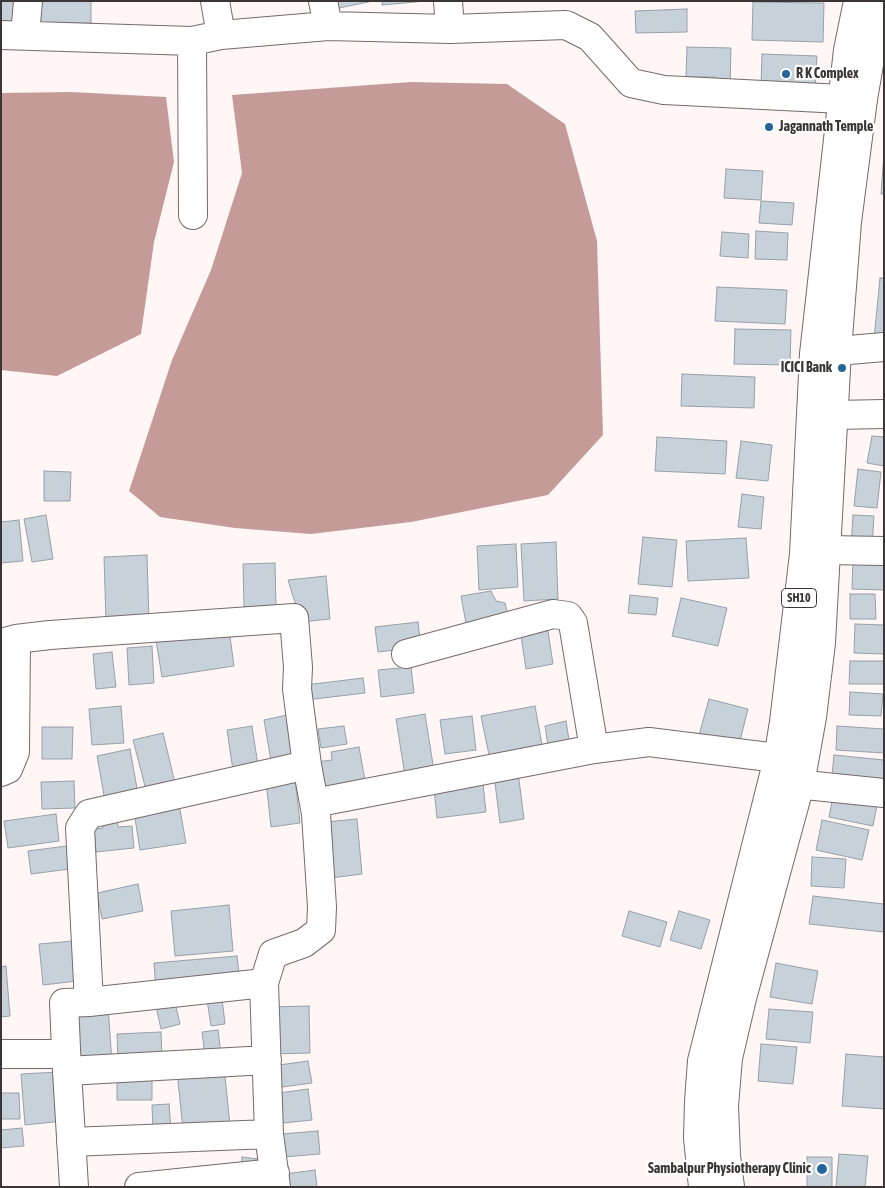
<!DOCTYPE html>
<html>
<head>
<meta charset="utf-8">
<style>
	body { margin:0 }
	#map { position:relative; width:885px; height:1188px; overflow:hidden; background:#fff6f5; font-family:"Asap Condensed",sans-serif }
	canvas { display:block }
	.frame { position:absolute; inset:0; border:2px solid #3b3535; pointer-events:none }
</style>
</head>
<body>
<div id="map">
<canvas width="885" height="1188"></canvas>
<div class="frame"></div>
</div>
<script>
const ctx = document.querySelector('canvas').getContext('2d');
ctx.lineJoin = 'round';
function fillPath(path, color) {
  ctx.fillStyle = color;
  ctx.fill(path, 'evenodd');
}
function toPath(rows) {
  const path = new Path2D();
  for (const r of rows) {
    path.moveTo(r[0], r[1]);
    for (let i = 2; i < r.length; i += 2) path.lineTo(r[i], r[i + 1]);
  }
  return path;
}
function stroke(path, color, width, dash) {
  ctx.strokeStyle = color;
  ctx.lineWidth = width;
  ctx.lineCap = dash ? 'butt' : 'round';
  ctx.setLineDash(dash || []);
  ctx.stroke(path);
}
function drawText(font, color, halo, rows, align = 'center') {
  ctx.font = font + ' "Asap Condensed",sans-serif';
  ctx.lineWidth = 4.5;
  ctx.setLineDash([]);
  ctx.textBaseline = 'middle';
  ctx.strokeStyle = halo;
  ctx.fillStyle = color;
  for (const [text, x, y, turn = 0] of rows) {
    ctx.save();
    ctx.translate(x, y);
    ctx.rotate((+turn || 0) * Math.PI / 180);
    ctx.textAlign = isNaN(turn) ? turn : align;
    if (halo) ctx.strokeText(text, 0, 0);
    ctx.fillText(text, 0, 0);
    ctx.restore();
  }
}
const water = toPath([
	[411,82,507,84,565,124,597,241,603,435,548,495,411,522,311,534,235,528,160,517,129,491,172,360,211,270,242,173,232,95],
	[71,92,166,97,174,162,154,242,141,334,57,376,1,370,1,93]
]);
const building = toPath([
	[1,1,21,1,19,23,1,21,1,1],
	[32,1,91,1,91,23,32,23,32,1],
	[328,1,373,1,329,10,328,1],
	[382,1,426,1,382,5,382,1],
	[753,2,824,3,823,42,752,40,753,2],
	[687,9,687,32,636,33,635,11,687,9],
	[687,47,731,48,730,89,715,89,715,77,686,77,687,47],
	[762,54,817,56,815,87,761,86,762,54],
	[884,154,884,194,881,194,884,154],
	[726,169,763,171,761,200,724,198,726,169],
	[761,201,794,203,792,225,759,223,761,201],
	[756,231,788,233,787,260,755,259,756,231],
	[722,232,749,234,748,258,720,256,722,232],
	[880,278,884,278,884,340,874,339,880,278],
	[717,287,787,290,785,324,715,321,717,287],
	[735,329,791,330,790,365,734,364,735,329],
	[682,374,755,377,754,408,681,406,682,374],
	[872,436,884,437,884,466,867,463,872,436],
	[657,437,727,441,725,474,655,471,657,437],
	[741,441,772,445,768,481,736,478,741,441],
	[858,469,881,472,877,508,854,506,858,469],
	[44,471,71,472,70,501,44,501,44,471],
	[742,494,764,497,761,529,738,527,742,494],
	[46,515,53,559,32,562,24,519,46,515],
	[853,515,874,516,872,548,851,547,853,515],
	[19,520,23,561,1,563,1,522,19,520],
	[643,537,677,540,672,587,638,584,643,537],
	[746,538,749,578,688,581,686,541,746,538],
	[556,542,558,599,524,601,521,544,556,542],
	[516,544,518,587,479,590,477,546,516,544],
	[147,555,149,621,106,623,104,557,147,555],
	[853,560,884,561,884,590,852,589,853,560],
	[275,563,276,606,244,607,243,564,275,563],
	[326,576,330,619,301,622,288,580,326,576],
	[491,591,496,601,505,603,509,620,467,629,461,596,491,591],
	[850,594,875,594,876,619,850,619,850,594],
	[630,595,658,598,656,615,628,613,630,595],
	[681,598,727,608,718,646,672,636,681,598],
	[418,622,421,647,378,652,375,627,418,622],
	[855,624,884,625,884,654,854,653,855,624],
	[229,629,234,666,162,677,156,640,229,629],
	[548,631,553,664,526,669,521,636,548,631],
	[152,646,154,683,129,685,127,648,152,646],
	[112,652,116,687,96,689,93,654,112,652],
	[850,661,884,661,884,684,849,684,850,661],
	[411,667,414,693,381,697,378,670,411,667],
	[363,678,365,693,306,700,305,685,363,678],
	[850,692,883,694,881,716,849,715,850,692],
	[709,699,748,709,738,749,698,739,709,699],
	[121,706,124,743,92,745,89,709,121,706],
	[535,706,542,745,489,755,481,716,535,706],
	[425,714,434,771,405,776,396,719,425,714],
	[287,715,295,757,271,761,264,720,287,715],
	[472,716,476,750,445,754,440,720,472,716],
	[566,721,569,740,548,745,545,726,566,721],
	[252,726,259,772,234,777,227,730,252,726],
	[344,726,347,744,321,748,318,729,344,726],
	[837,726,884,729,884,753,836,750,837,726],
	[42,727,73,727,72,759,42,759,42,727],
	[163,733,175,783,146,790,133,740,163,733],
	[359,747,365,780,319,788,315,762,332,760,331,752,359,747],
	[130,749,138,794,105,801,97,756,130,749],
	[834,755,884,760,884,789,831,785,834,755],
	[518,772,524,819,500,823,494,775,518,772],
	[295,779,300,823,271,827,266,782,295,779],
	[74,781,75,808,42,809,41,782,74,781],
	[483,783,486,812,437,818,434,789,483,783],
	[833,796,877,805,873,826,829,817,833,796],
	[179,804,186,843,140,850,134,812,179,804],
	[56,814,59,841,8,848,4,821,56,814],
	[117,816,118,827,132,826,134,848,96,852,94,829,103,828,102,817,117,816],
	[357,819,362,874,331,878,325,822,357,819],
	[822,820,869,830,862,860,816,850,822,820],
	[67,846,70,869,31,874,28,851,67,846],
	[812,857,846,859,844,888,811,886,812,857],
	[138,884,143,911,102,919,97,893,138,884],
	[813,896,884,904,884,932,809,924,813,896],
	[229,905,233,951,175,956,171,911,229,905],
	[629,911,667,922,660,947,622,936,629,911],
	[679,911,710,920,701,949,670,940,679,911],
	[73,941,77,981,43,985,39,944,73,941],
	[237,956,240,982,156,990,154,963,237,956],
	[776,963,818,971,812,1004,770,997,776,963],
	[6,966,10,1016,1,1017,1,967,6,966],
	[174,998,180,1024,161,1029,155,1002,174,998],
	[222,998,225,1024,211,1026,207,1000,222,998],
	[108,1006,112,1062,70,1066,66,1009,108,1006],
	[309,1006,310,1053,268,1054,267,1007,309,1006],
	[769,1009,813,1012,810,1043,766,1039,769,1009],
	[218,1030,221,1054,205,1056,202,1032,218,1030],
	[161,1032,162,1060,118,1063,117,1034,161,1032],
	[761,1044,797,1047,793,1084,758,1081,761,1044],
	[846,1054,884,1057,884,1109,842,1106,846,1054],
	[308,1061,312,1083,275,1088,272,1066,308,1061],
	[224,1066,230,1125,183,1130,177,1071,224,1066],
	[59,1072,63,1121,25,1125,21,1074,59,1072],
	[117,1072,152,1072,152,1100,117,1100,117,1072],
	[308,1089,312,1120,275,1124,272,1094,308,1089],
	[1,1093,19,1093,20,1119,1,1119,1,1093],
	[169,1104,171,1129,153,1131,152,1105,169,1104],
	[22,1128,24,1146,1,1148,1,1130,22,1128],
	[318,1131,320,1154,283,1157,282,1134,318,1131],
	[839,1154,868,1156,865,1187,836,1187,839,1154],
	[242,1157,258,1159,257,1174,241,1172,242,1157],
	[807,1157,832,1157,832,1187,807,1187,807,1157],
	[315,1170,317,1187,279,1187,277,1175,315,1170]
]);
const minor = toPath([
	[215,1,221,35],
	[323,1,328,26],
	[448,1,450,29],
	[1,35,192,41,221,35,328,26,450,29,566,25,590,37,631,83,664,90,842,99,863,99],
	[25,35,28,1],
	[192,41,193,215],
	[837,351,884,347],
	[834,415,884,414],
	[827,550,884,551],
	[1,643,16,639,50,635,294,618,298,667,297,689,307,765,316,814,322,907,321,930,304,943,273,954,264,983,269,1134,276,1187],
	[406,654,553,614,568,616,573,623,594,749],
	[1,772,8,769,15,752,16,639],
	[776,782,884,793],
	[314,803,594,749,649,742,801,761],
	[89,1002,80,828,89,814,307,765],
	[1,1054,66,1054],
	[67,1071,267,1060],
	[71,1142,269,1134],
	[74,1187,67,1071,64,1003,89,1002,264,983],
	[139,1187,275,1173]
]);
const major = toPath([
	[703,1187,698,1138,699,1101,702,1061,778,759,784,722,804,554,814,354,848,50,858,1],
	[730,1187,726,1156,724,1106,728,1058,742,998,800,784,812,717,821,643,837,351,847,222,863,99,880,1]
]);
const markers = [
	[786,74,5,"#23669b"],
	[769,127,5,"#23669b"],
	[842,368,5,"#23669b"],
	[822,1169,6,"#23669b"]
];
const shields = [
	[799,598,35]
];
const shieldNames = [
	["SH10",799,598]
];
const poiNames = [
	["R K Complex",796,74],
	["Jagannath Temple",779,127],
	["ICICI Bank",832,368,"right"],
	["Sambalpur Physiotherapy Clinic",811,1169,"right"]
];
fillPath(water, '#c59b9a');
fillPath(building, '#c7d1da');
stroke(building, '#97a0a8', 1);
stroke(minor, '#766969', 30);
stroke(major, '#766969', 30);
stroke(minor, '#fff', 28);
stroke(major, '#fff', 28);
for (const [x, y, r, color] of markers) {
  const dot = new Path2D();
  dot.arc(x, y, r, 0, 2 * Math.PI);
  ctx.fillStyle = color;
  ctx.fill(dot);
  stroke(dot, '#fff', 2);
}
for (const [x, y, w] of shields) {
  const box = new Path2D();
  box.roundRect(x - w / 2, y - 9.5, w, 19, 4);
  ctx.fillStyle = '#fff';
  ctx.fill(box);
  stroke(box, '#3b3535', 1);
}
drawText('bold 12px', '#3b3535', null, shieldNames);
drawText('bold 14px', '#3b3535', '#fff', poiNames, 'left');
</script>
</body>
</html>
